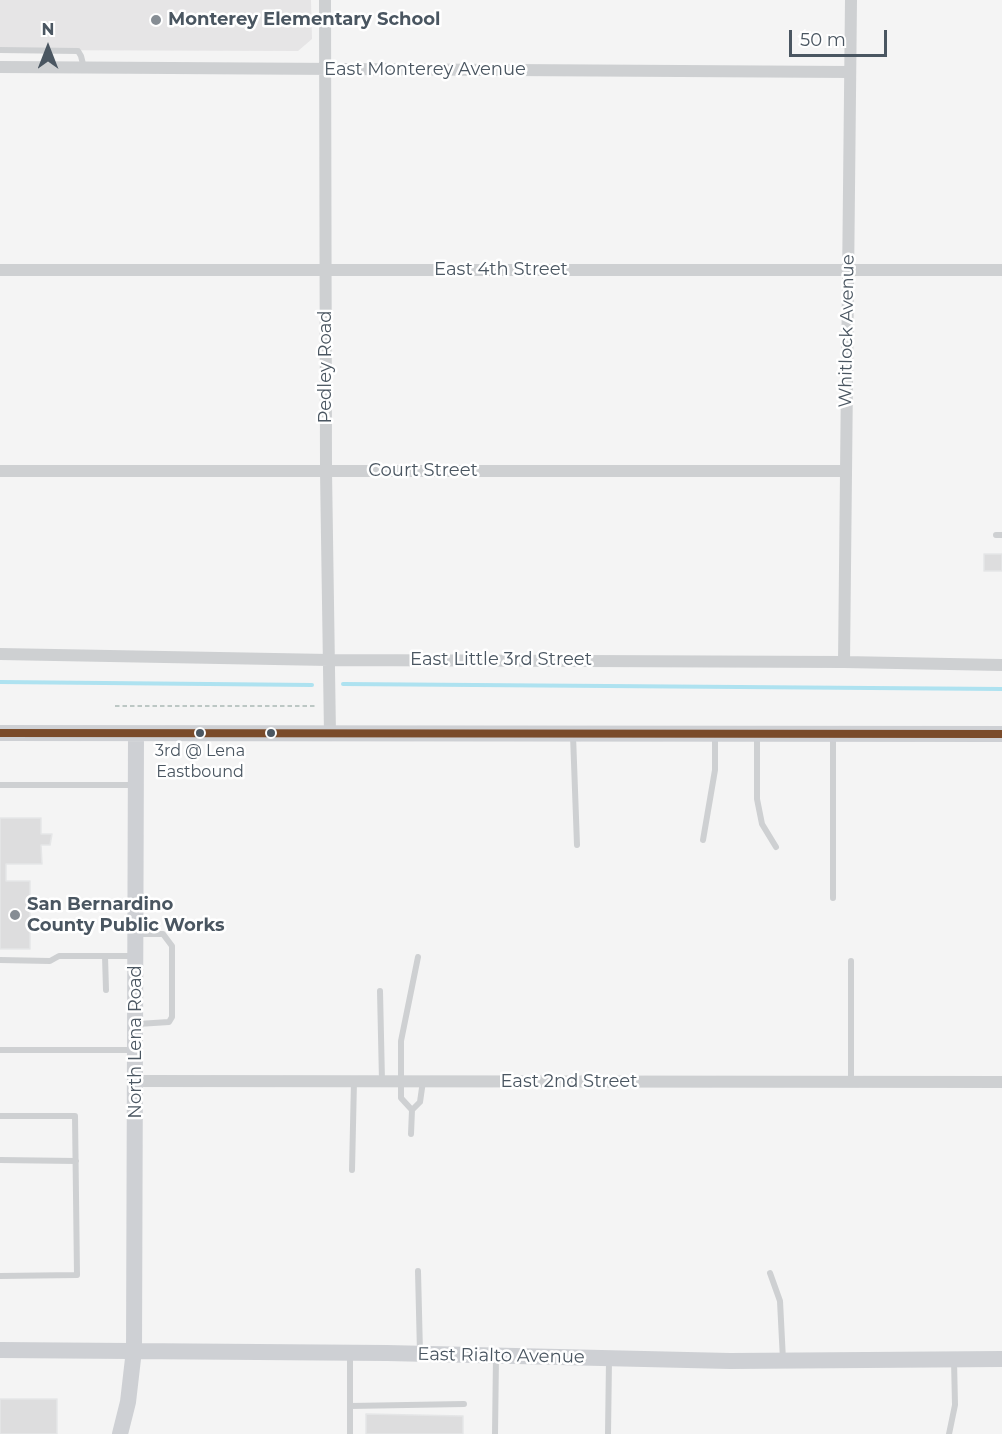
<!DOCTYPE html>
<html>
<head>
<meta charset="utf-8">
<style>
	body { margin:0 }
	#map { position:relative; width:1002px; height:1434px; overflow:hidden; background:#f4f4f4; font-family:Montserrat,sans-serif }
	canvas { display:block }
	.north { position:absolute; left:18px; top:18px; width:60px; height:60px; -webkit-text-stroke:4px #fff; paint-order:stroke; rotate:0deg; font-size:16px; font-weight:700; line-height:24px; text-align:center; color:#4a5661 }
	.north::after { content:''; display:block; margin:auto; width:21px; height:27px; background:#4a5661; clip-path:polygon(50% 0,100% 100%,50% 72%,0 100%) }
	.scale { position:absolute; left:789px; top:30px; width:98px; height:27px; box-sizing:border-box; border:3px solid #4a5661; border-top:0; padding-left:8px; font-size:18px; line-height:21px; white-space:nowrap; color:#4a5661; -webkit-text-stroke:4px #fff; paint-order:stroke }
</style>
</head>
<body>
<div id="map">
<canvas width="1002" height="1434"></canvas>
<div class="north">N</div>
<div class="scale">50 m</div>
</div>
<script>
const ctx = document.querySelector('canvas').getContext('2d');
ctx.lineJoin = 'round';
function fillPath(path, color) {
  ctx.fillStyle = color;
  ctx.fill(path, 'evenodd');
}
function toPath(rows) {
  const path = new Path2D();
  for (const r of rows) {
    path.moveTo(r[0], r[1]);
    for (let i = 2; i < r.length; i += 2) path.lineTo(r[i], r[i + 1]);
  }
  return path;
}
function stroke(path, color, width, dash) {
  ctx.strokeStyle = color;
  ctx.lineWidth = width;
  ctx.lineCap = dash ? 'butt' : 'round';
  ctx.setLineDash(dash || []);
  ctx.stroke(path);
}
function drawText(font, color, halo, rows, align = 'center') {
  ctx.font = font + ' Montserrat,sans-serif';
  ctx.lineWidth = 5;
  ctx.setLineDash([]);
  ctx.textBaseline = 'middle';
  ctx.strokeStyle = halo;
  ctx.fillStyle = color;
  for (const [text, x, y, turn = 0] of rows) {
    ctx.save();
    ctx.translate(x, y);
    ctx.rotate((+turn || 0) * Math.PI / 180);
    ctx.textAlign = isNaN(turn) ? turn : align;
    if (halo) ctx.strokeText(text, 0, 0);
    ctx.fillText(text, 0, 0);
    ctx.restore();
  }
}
const education = toPath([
	[0,0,311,0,312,39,298,51,0,50]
]);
const stream = toPath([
	[0,682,312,685],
	[343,684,1002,689]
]);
const building = toPath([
	[984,554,1002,554,1002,571,984,571,984,554],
	[0,818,41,818,41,834,52,834,50,845,41,845,42,864,6,864,6,881,30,881,30,949,0,949,0,818],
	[0,1399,57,1399,57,1434,0,1434,0,1399],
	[366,1414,463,1416,463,1434,366,1434,366,1414]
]);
const path = toPath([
	[115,706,317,706]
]);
const lane = toPath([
	[0,50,78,51,81,56,84,68],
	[996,535,1002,535],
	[573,735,577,845],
	[757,735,757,799,762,824,776,847],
	[833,736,833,898],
	[0,785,134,785],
	[703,840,715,770,715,735],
	[137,934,163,934,172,946,172,1017,169,1022,138,1024],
	[105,956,106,990],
	[0,960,50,961,59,956,133,956],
	[851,961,851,1081],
	[380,991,382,1081],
	[0,1050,133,1050],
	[412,1110,420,1102,423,1081],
	[0,1116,75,1116,77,1275,0,1276],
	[411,1134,412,1110,401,1098,401,1041,418,957],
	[0,1160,76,1161],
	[352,1170,354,1081],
	[418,1271,420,1353],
	[770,1273,780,1301,783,1360],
	[350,1406,464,1404],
	[350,1434,350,1353],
	[495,1434,496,1356],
	[608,1434,609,1360],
	[949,1434,955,1405,954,1360]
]);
const street = toPath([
	[325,0,326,471,330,734],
	[0,67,850,72],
	[0,270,1002,270],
	[0,471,846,471],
	[0,654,329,660,844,662,1002,665],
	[844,662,851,0],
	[136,1081,1002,1082]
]);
const secondary = toPath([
	[0,733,1002,734],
	[0,1350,387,1353,730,1361,1002,1359],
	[120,1434,128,1402,134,1350,136,734]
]);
const bus1 = toPath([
	[0,733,1002,734]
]);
const markers = [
	[156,20,6,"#868d94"],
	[200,733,5,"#4a5661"],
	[271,733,5,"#4a5661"],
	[15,915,6,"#868d94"]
];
const busNames = [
	["3rd @ Lena",200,751],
	["Eastbound",200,772]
];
const poiNames = [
	["Monterey Elementary School",168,20],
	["San Bernardino",27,905],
	["County Public Works",27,926]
];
const streetNames = [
	["East Monterey Avenue",425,70],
	["East 4th Street",501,270],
	["Whitlock Avenue",847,331,-89],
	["Pedley Road",326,367,-90],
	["Court Street",423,471],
	["East Little 3rd Street",501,660],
	["North Lena Road",136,1042,-90],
	["East 2nd Street",569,1082],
	["East Rialto Avenue",501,1356,1]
];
fillPath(education, '#e6e5e6');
stroke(stream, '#aee2f0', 4);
fillPath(building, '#ddddde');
stroke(building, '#e5e6e7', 1.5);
stroke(path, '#bcc7c4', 2, [4.5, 3]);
stroke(lane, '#ced0d2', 6);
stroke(street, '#ced0d2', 12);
stroke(secondary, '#ced0d4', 16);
stroke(bus1, '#7a4b2a', 8);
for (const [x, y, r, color] of markers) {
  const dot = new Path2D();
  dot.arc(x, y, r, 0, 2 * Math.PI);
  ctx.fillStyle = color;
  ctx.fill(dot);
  stroke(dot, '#fff', 2);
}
drawText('16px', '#4a5661', '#fff', busNames);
drawText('bold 18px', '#4a5661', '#fff', poiNames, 'left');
drawText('18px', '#4a5661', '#fff', streetNames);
</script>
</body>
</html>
